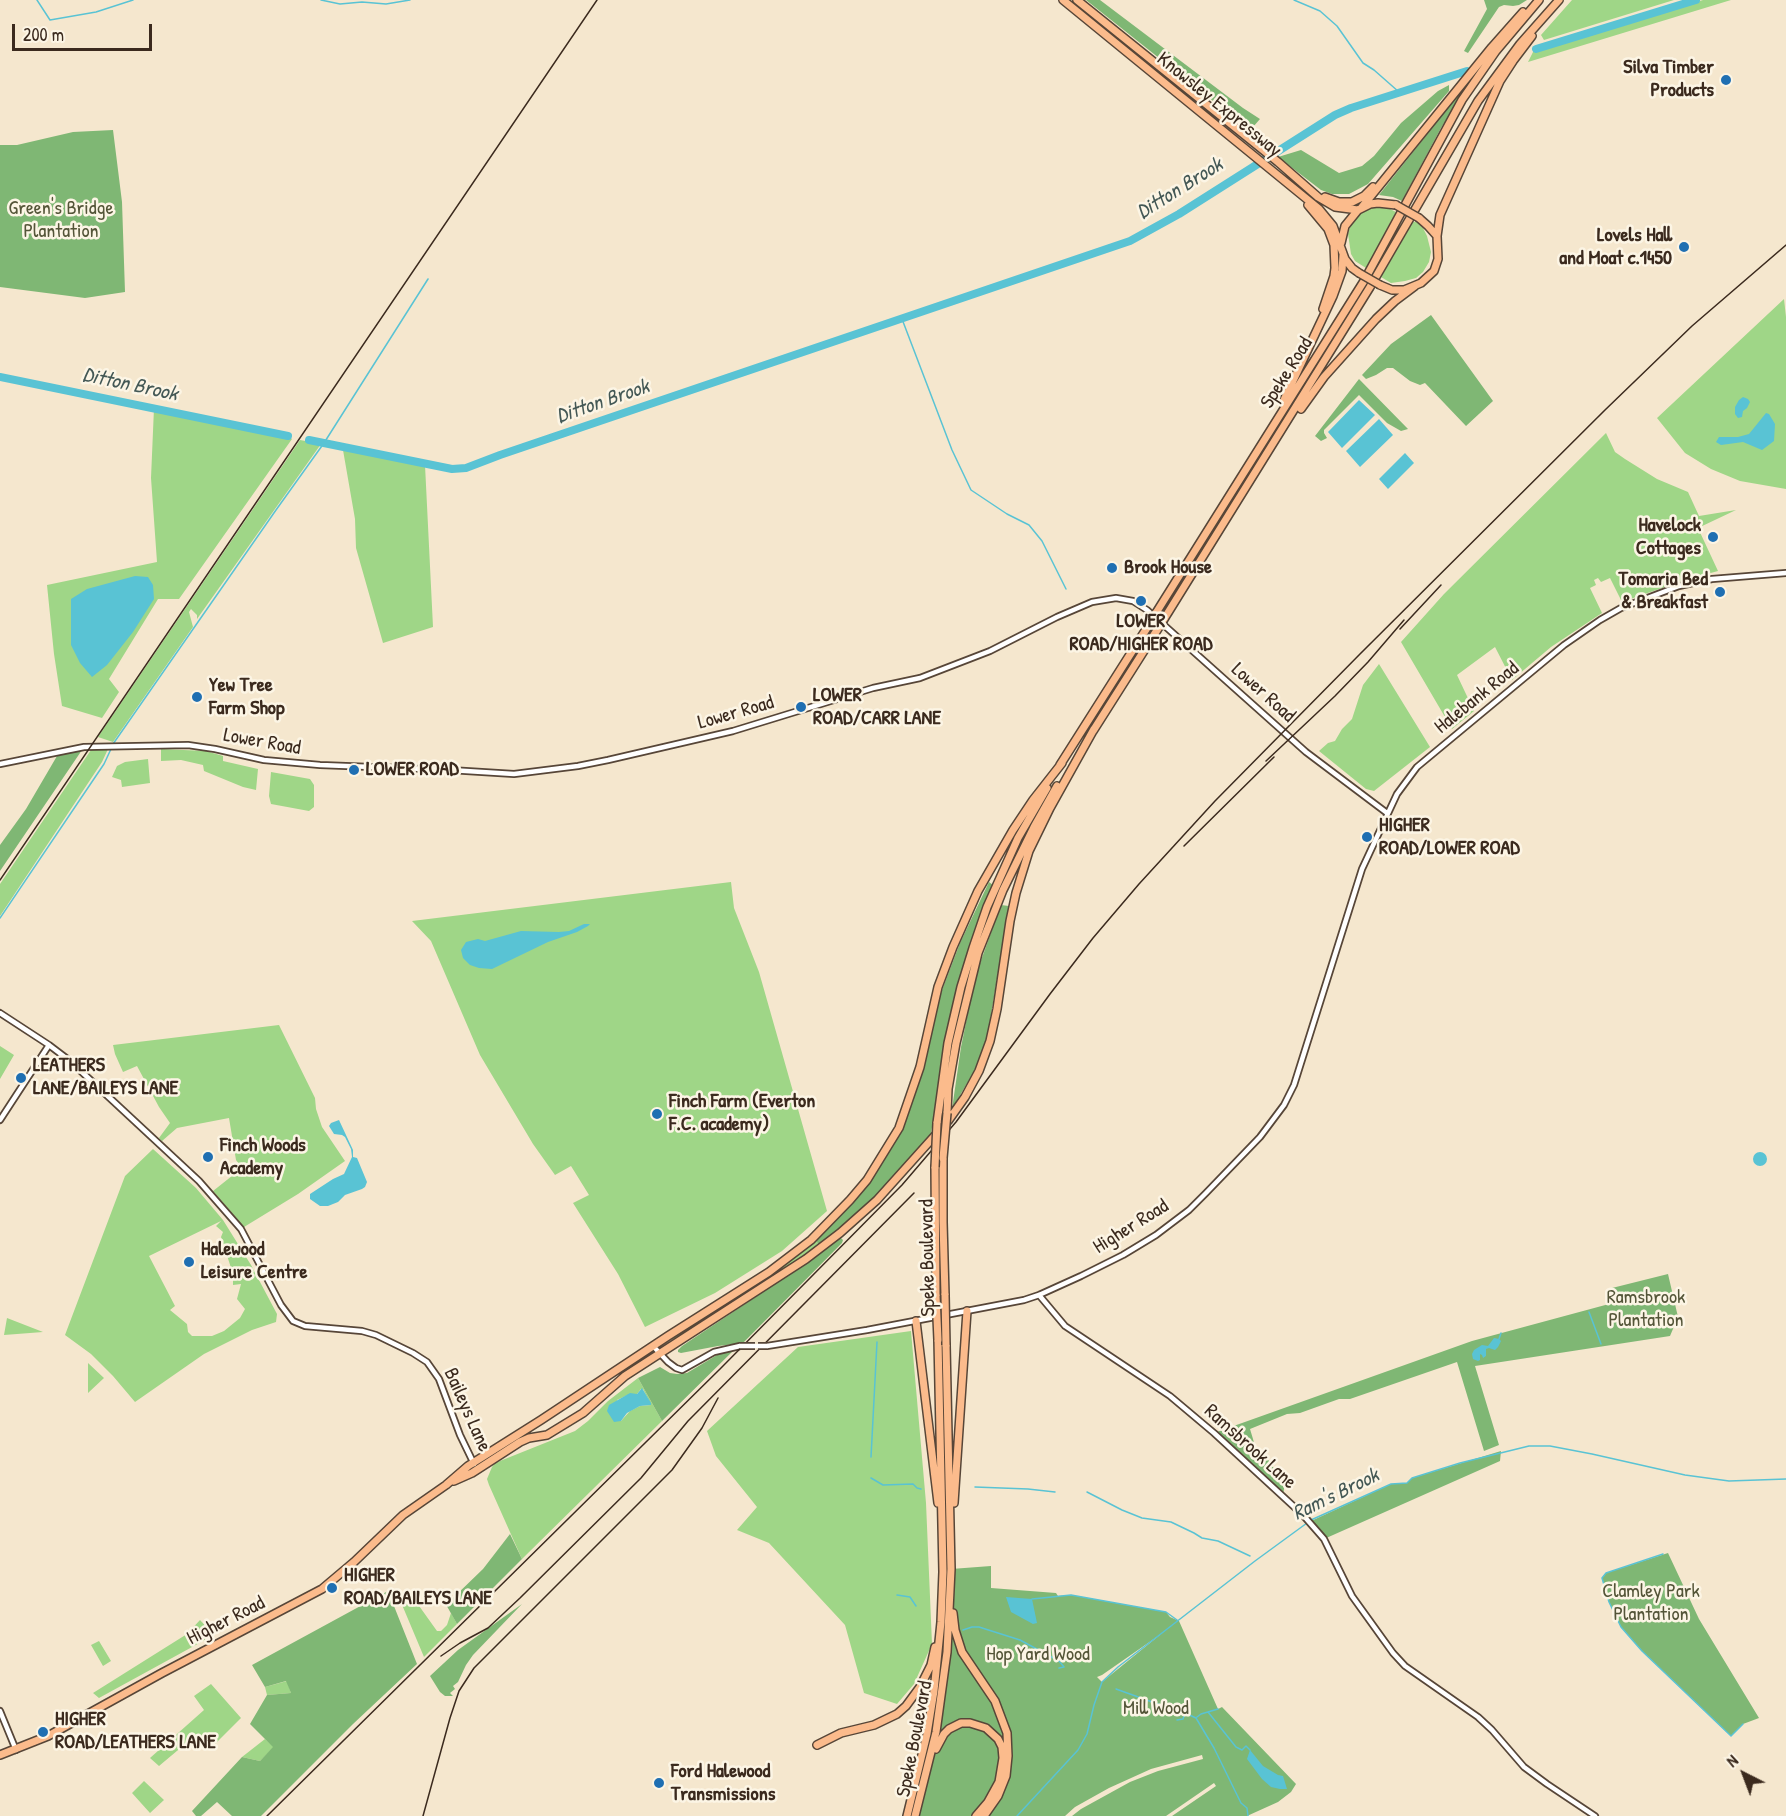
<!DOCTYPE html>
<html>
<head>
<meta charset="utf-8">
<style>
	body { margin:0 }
	#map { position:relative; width:1786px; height:1816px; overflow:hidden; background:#f5e7ce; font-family:"Patrick Hand",sans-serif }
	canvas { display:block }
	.north { position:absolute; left:1714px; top:1744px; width:60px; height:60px; -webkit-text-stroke:4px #fcf5e5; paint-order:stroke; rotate:318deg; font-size:16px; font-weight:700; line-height:24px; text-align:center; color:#3b2a1e }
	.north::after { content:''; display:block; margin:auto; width:21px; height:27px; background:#3b2a1e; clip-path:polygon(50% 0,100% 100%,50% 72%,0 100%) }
	.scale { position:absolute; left:12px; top:24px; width:140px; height:27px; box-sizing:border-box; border:3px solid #3b2a1e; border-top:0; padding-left:8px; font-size:18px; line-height:21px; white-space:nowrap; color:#3b2a1e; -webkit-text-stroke:4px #fcf5e5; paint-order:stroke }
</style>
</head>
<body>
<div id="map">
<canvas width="1786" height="1816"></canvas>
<div class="north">N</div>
<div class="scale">200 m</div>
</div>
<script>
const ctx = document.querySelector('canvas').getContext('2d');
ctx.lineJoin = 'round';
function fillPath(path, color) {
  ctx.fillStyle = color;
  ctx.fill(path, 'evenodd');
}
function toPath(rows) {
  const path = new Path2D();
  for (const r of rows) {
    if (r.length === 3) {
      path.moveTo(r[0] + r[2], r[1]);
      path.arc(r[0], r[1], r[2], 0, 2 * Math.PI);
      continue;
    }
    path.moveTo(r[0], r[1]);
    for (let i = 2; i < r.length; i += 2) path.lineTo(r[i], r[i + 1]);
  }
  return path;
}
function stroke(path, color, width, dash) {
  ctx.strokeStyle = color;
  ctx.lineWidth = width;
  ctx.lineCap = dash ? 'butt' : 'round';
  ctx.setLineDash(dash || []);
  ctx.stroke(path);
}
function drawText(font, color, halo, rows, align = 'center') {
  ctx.font = font + ' "Patrick Hand",sans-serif';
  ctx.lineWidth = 5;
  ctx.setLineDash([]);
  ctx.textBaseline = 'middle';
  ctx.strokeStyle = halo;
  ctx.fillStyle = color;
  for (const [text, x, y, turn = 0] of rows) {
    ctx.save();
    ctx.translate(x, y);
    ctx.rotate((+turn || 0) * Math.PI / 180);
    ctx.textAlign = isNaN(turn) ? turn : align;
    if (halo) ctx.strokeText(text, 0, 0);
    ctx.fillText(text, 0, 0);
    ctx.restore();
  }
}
const green = toPath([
	[1572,0,1674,0,1544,40,1541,35],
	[1703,0,1731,0,1528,62,1533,52],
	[1376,206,1386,207,1396,212,1366,268,1355,261,1351,254,1348,234,1351,224,1356,216,1366,209],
	[1413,222,1417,222,1423,228,1427,236,1431,252,1429,262,1423,272,1416,278,1405,281,1391,283,1381,277],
	[1784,299,1786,317,1786,489,1740,481,1711,469,1685,453,1657,418],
	[154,408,288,436,292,439,179,599,158,599,109,679,119,692,102,718,62,706,54,654,47,585,157,562,151,478],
	[1606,433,1615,452,1625,459,1657,479,1688,492,1699,516,1736,510,1698,528,1718,571,1685,580,1622,602,1610,578,1601,582,1598,578,1594,580,1596,585,1590,588,1602,613,1551,647,1512,680,1495,647,1457,675,1474,711,1452,729,1401,642,1444,594],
	[300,440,321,444,197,619,197,615,191,609,189,612,193,627,113,742,98,737],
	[343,450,425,465,433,627,383,643,356,548,355,519],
	[1379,664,1430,747,1374,791,1366,789,1319,751,1328,743,1335,741,1342,729,1352,719,1363,685],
	[108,749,102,762,0,916,0,884,91,750],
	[161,749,206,751,223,756,223,761,258,769,256,790,243,787,204,771,203,765,181,760,161,761],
	[148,759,150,783,122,787,121,780,112,777,117,766,125,762],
	[271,772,310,779,314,785,314,807,309,811,271,804,269,796],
	[731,882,734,908,759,972,827,1211,782,1251,715,1293,645,1327,618,1274,573,1203,589,1195,571,1166,555,1175,533,1144,480,1055,431,941,412,921],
	[279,1025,315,1098,316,1109,322,1127,345,1161,298,1194,244,1227,213,1191,242,1168,236,1160,229,1118,177,1128,162,1141,159,1138,170,1123,159,1107,137,1066,123,1072,115,1054,113,1045],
	[0,1046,14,1055,0,1079],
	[153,1149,196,1188,223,1220,251,1265,277,1314,276,1322,252,1330,204,1354,135,1402,113,1376,91,1354,65,1335,125,1176],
	[221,1221,216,1226,223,1232,221,1237,233,1274,233,1285,241,1284,237,1299,245,1309,240,1318,224,1331,212,1336,192,1336,188,1332,187,1324,170,1310,175,1306,149,1256],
	[816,1240,819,1246,798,1261,675,1341,672,1336,766,1279,795,1257],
	[7,1318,43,1332,4,1335],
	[911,1331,926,1503,932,1644,914,1684,897,1704,864,1693,845,1625,769,1543,737,1530,757,1507,716,1456,707,1431,798,1347],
	[88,1363,104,1378,88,1393],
	[638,1378,662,1421,522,1559,489,1485,487,1479,492,1467,495,1463,575,1431,588,1421,608,1401],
	[641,1389,643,1389,651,1405,640,1406,630,1411,621,1421,617,1400,630,1394,637,1394],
	[412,1596,437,1631,441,1631,447,1625,451,1613,457,1624,424,1657,400,1600],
	[200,1620,214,1635,99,1698,93,1693,187,1634],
	[99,1641,111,1661,103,1666,91,1645],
	[287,1681,291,1693,267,1695,265,1687],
	[211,1684,241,1718,213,1746,196,1735,159,1766,150,1758,204,1710,194,1696],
	[265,1739,274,1747,260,1761,242,1757],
	[144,1781,164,1800,150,1813,132,1793]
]);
const forest = toPath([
	[1086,0,1100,0,1243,108,1260,119,1253,127,1237,120],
	[1484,0,1527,0,1519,5,1513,6,1504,5,1499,7,1468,53,1464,51,1487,9],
	[1449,85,1449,91,1368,184,1349,194,1332,194,1321,190,1278,157,1301,150,1339,173,1362,166,1374,156,1401,123,1438,91],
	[1462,90,1464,91,1441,128,1402,201,1393,197,1379,195],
	[113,130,122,202,125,292,85,298,0,287,0,145,17,145,73,132],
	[1431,315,1493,401,1466,426,1425,383,1420,385,1410,381,1393,368,1387,368,1376,375,1366,379,1362,375,1391,344],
	[1359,379,1408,429,1401,431,1387,423,1359,395,1324,430,1324,433,1327,438,1321,441,1315,436],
	[82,750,0,871,0,845,26,809,57,756],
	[989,882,993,885,974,932,951,1012,944,1047,931,1134,878,1193,847,1223,819,1246,816,1240,848,1208,868,1183,884,1160,906,1121,919,1082,939,998,960,943],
	[1001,905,1009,906,988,1033,976,1068,952,1109,961,1047,970,1003,979,966],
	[840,1237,843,1240,842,1243,743,1343,718,1346,681,1353,678,1352,678,1350,682,1346,805,1264],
	[1668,1274,1678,1317,1670,1336,1475,1366,1499,1445,1484,1451,1457,1362,1350,1399,1339,1399,1300,1413,1287,1414,1250,1429,1256,1449,1266,1455,1271,1465,1285,1479,1283,1498,1214,1433,1472,1341,1609,1304,1608,1289],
	[735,1350,734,1350,662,1421,638,1378,660,1367,670,1373,677,1374,687,1373,717,1355],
	[1501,1451,1500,1461,1324,1539,1309,1522,1391,1484,1407,1483,1412,1478],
	[510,1534,522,1559,457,1624,444,1601,453,1598,483,1569],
	[1668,1553,1699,1619,1759,1718,1743,1724,1731,1736,1642,1651,1621,1627,1609,1602,1602,1578,1606,1573],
	[991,1566,991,1588,1056,1593,1058,1596,1071,1595,1166,1612,1170,1617,1179,1621,1218,1709,1222,1707,1296,1784,1291,1792,1278,1802,1247,1816,1172,1816,1216,1786,1214,1783,1166,1816,1072,1816,1081,1809,1130,1782,1158,1771,1203,1759,1202,1755,1151,1769,1109,1788,1075,1807,1065,1816,984,1816,999,1782,976,1816,915,1816,942,1693,951,1569],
	[1161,1634,1102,1682,1097,1677,1102,1675],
	[388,1591,417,1664,353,1724,261,1816,232,1816,217,1802,201,1816,196,1816,192,1811,242,1757,260,1761,273,1747,250,1724,267,1695,291,1693,286,1681,265,1687,252,1665],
	[522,1604,473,1655,466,1665,458,1682,453,1686,455,1689,450,1693,453,1696,445,1696,440,1692,430,1676,458,1650]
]);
const water = toPath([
	[1743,397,1748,399,1750,402,1747,408,1743,411,1742,417,1738,418,1735,414,1735,407,1739,400],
	[1359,400,1375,415,1342,448,1328,432],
	[1766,413,1769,414,1775,424,1774,441,1762,450,1743,442,1721,445,1716,442,1719,437,1738,437,1749,434],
	[1379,419,1393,435,1360,467,1346,451],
	[1405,453,1414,463,1388,489,1379,479],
	[135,576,148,577,153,585,154,599,133,632,107,665,92,677,80,663,71,645,71,599,87,589],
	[584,924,590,924,588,926,577,932,548,942,492,969,479,968,470,965,463,958,461,950,466,942,478,939,485,941,521,931,559,932,569,931],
	[339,1120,353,1150,353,1157,357,1158,367,1182,365,1187,362,1189,345,1195,338,1202,328,1206,320,1206,310,1199,310,1194,333,1179,344,1174,352,1157,351,1149,345,1137,342,1135,334,1134,329,1126,331,1123],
	[1760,1159,7],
	[1494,1338,1499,1339,1501,1341,1498,1347,1495,1350,1489,1348,1486,1349,1486,1356,1483,1358,1482,1355,1480,1354,1480,1360,1478,1361,1473,1359,1472,1354,1474,1350,1482,1345,1488,1346],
	[642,1388,651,1403,651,1405,640,1406,627,1413,621,1421,614,1422,607,1411,609,1405,630,1393,637,1394],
	[1006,1597,1032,1599,1037,1623,1033,1624,1011,1612],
	[1250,1750,1263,1766,1278,1775,1283,1776,1287,1789,1280,1789,1271,1787,1262,1779,1247,1759]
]);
const stream = toPath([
	[37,0,50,20,96,12,133,0],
	[321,0,340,4,362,2,386,4,410,0],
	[1294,0,1320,11,1337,26,1363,63,1374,70,1399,92],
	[902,319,952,450,971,490,1007,514,1029,525,1042,541,1066,589],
	[113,744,276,510,324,443,428,279],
	[0,918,104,764,111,749],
	[1589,1312,1601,1344],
	[1499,1339,1501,1333],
	[871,1457,877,1342],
	[871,1478,883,1485,913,1484,917,1488,921,1489],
	[975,1487,1028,1489,1055,1492],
	[1087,1492,1122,1510,1142,1518,1171,1522,1194,1533,1202,1538,1218,1541,1250,1556],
	[1311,1520,1391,1484,1407,1483,1412,1478,1460,1463,1529,1446,1550,1446,1592,1454,1685,1475,1729,1481,1786,1479],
	[1663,1554,1606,1573,1602,1578,1609,1602,1621,1627,1642,1651,1731,1736,1743,1724],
	[897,1595,910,1597,916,1606],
	[1032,1599,1071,1595,1166,1612,1177,1620],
	[963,1630,972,1627,979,1627,1020,1640,1059,1661,1064,1667,1059,1668],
	[1116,1689,1180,1712],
	[1208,1712,1236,1747,1242,1750,1246,1746,1250,1750],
	[1197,1717,1201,1714,1218,1709],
	[1177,1720,1183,1719,1185,1713,1196,1718,1214,1748,1241,1803,1247,1808,1248,1816],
	[1017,1816,1078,1750,1087,1734,1094,1705,1102,1682,1118,1667,1255,1561,1307,1523]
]);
const river = toPath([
	[1536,49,1696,0],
	[0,377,288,436],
	[309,440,452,469,466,468,500,455,1130,241,1179,214,1335,115,1351,108,1467,71]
]);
const minor = toPath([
	[0,764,84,747,188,745,215,749,264,760,320,765,450,770,514,774,578,766,608,760,733,731,873,688,920,678,990,651,1057,617,1092,602,1116,598,1133,601,1147,610,1306,752,1387,813],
	[0,1013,49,1045,70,1061,199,1181,241,1229,281,1305,293,1321,305,1326,362,1331,376,1335,413,1353,427,1362,439,1379,460,1435,474,1464],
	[0,1120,49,1045],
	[1039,1295,1065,1326,1170,1396,1214,1433,1303,1515,1324,1539,1352,1596,1393,1653,1405,1666,1478,1717,1492,1730,1524,1767,1547,1784,1595,1816],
	[653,1346,668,1362,676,1368,682,1370,714,1352,740,1346],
	[767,1346,867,1330,1024,1300,1039,1295,1081,1276,1123,1255,1156,1235,1189,1210,1206,1193,1260,1137,1284,1105,1294,1085,1362,869,1397,794,1417,767,1564,645,1600,620,1621,608,1679,586,1712,579,1786,573],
	[0,1711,16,1750]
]);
const highway = toPath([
	[1063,0,1319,209,1333,226,1345,259,1352,268,1359,273],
	[1077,0,1278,162,1318,197,1335,207,1358,210],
	[1325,197,1339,202,1352,202,1364,196,1373,187],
	[1308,205,1328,229,1334,245,1335,268,1334,276,1323,309],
	[1362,207,1492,47,1523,12],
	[1437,236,1440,215,1500,81,1513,61,1532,36],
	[1341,243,1345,226,1358,210,1370,204,1378,203,1396,205],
	[1380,285,1392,290,1404,290,1421,283,1434,271,1438,259,1437,236,1428,226,1419,218],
	[1283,402,1333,296,1342,271,1343,255],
	[1301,409,1324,377,1376,319,1395,301,1415,286],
	[1156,613,1364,281,1462,100,1496,51,1539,0],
	[1164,619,1370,287,1478,101,1520,44,1559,0],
	[1093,731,1159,627],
	[1060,765,1152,620],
	[947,1113,948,1089,956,1043,978,953,1003,890,1034,827,1057,786],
	[937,1123,948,1043,961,987,973,948,987,907,1018,838,1047,788],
	[943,1158,943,1222,945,1295],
	[935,1167,936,1296],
	[916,1321,938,1503],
	[454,1481,472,1473,520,1442,529,1438,547,1435,583,1413,625,1376,806,1259,840,1233,877,1200,948,1121,965,1097,979,1071,990,1041,997,1009,1010,921,1016,893,1029,851,1050,808,1094,729],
	[954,1503,967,1311],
	[953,1613,955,1630,962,1652,995,1701,1007,1733,1008,1756,1006,1776,998,1796,984,1816],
	[817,1745,841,1733,874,1725,897,1714,906,1706,920,1687,931,1665,935,1647],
	[936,1749,944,1734,949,1729,961,1723,970,1723,986,1728,998,1739,1002,1747,1003,1758,999,1782,988,1802,976,1816],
	[0,1755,48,1736,162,1673,322,1589,354,1562,403,1515,446,1485,468,1466,541,1420,668,1336,769,1272,811,1240,850,1200,867,1180,899,1128,920,1067,938,987,953,947,978,891,1013,830,1033,800,1062,763],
	[907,1816,927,1734,934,1691,941,1622,943,1572,938,1340],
	[915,1816,936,1732,947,1652,951,1569,946,1345]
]);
const rail = toPath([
	[1400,629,1441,585],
	[1266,761,1335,696,1368,662,1404,620],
	[1184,846,1274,757],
	[0,880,597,0],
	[441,1656,460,1643,488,1628,520,1598,641,1478,688,1421,914,1193],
	[267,1816,721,1368,902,1185,956,1122,1050,994,1093,938,1139,884,1215,801,1360,654,1605,410,1692,326,1786,245],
	[423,1816,450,1718,459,1691,474,1668,672,1470,702,1428,718,1398]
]);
const minorBridge = toPath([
	[740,1346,755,1346],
	[758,1346,767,1346]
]);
const highwayBridge = toPath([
	[1396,205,1419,218],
	[1359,273,1380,285],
	[1152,620,1156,613],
	[1159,627,1164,619],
	[943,1158,947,1113],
	[935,1167,937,1123],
	[945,1295,946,1345],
	[936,1296,938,1340]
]);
const markers = [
	[1726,80,6,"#1f6fb2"],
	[1684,247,6,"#1f6fb2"],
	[1713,537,6,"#1f6fb2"],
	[1112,568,6,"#1f6fb2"],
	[1720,592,6,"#1f6fb2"],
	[1141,601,6,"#1f6fb2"],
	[197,697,6,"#1f6fb2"],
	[801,707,6,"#1f6fb2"],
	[354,770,6,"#1f6fb2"],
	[1367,837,6,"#1f6fb2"],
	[21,1078,6,"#1f6fb2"],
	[657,1114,6,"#1f6fb2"],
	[208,1157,6,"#1f6fb2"],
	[189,1262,6,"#1f6fb2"],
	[332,1588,6,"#1f6fb2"],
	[43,1732,6,"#1f6fb2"],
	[659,1783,6,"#1f6fb2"]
];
const poiNames = [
	["Silva Timber",1714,68,"right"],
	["Products",1714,91,"right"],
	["Lovels Hall",1672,236,"right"],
	["and Moat c.1450",1672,259,"right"],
	["Havelock",1701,526,"right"],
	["Cottages",1701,549,"right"],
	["Brook House",1124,568],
	["Tomaria Bed",1708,580,"right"],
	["& Breakfast",1708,603,"right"],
	["LOWER",1141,622,"center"],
	["ROAD/HIGHER ROAD",1141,645,"center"],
	["Yew Tree",209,686],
	["Farm Shop",209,709],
	["LOWER",813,696],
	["ROAD/CARR LANE",813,719],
	["LOWER ROAD",366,770],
	["HIGHER",1379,826],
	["ROAD/LOWER ROAD",1379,849],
	["LEATHERS",33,1066],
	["LANE/BAILEYS LANE",33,1089],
	["Finch Farm (Everton",669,1102],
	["F.C. academy)",669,1125],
	["Finch Woods",220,1146],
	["Academy",220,1169],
	["Halewood",201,1250],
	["Leisure Centre",201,1273],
	["HIGHER",344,1576],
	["ROAD/BAILEYS LANE",344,1599],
	["HIGHER",55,1720],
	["ROAD/LEATHERS LANE",55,1743],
	["Ford Halewood",671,1772],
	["Transmissions",671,1795]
];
const streetNames = [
	["Knowsley Expressway",1219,105,39],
	["Speke Road",1287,373,-58],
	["Lower Road",1263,693,42],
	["Halebank Road",1477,698,-39],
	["Lower Road",736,713,-16],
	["Lower Road",262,742,10],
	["Higher Road",1131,1227,-32],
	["Speke Boulevard",928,1258,-91],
	["Baileys Lane",467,1410,66],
	["Ramsbrook Lane",1250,1447,42],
	["Higher Road",226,1621,-27],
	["Speke Boulevard",915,1739,-79]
];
const parkNames = [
	["Green's Bridge",61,209],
	["Plantation",61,232],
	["Ramsbrook",1646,1298],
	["Plantation",1646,1321],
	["Clamley Park",1651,1592],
	["Plantation",1651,1615],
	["Hop Yard Wood",1038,1655],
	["Mill Wood",1156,1709]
];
const waterNames = [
	["Ditton Brook",1180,189,-32],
	["Ditton Brook",130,385,12],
	["Ditton Brook",603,402,-19],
	["Ram's Brook",1336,1495,-26]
];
fillPath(green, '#9fd687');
fillPath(forest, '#7fb774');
fillPath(water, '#59c3d4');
stroke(stream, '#59c3d4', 1.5);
stroke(river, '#59c3d4', 8);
stroke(minor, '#574638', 8);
stroke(highway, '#574638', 10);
stroke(minor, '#fff', 4.5);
stroke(highway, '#fbbb8c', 7);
stroke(rail, '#3b2a1e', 1.5);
stroke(minorBridge, '#574638', 8, []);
stroke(highwayBridge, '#574638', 10, []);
stroke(minorBridge, '#fff', 4.5);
stroke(highwayBridge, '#fbbb8c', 7);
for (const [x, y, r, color] of markers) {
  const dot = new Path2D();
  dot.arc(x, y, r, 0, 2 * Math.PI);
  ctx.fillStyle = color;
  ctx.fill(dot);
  stroke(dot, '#fcf5e5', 2);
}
drawText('bold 20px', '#3b2a1e', '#fcf5e5', poiNames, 'left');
drawText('20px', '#3b2a1e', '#fcf5e5', streetNames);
drawText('20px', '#545538', '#fcf5e5', parkNames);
drawText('italic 21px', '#445855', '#fcf5e5', waterNames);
</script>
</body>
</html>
